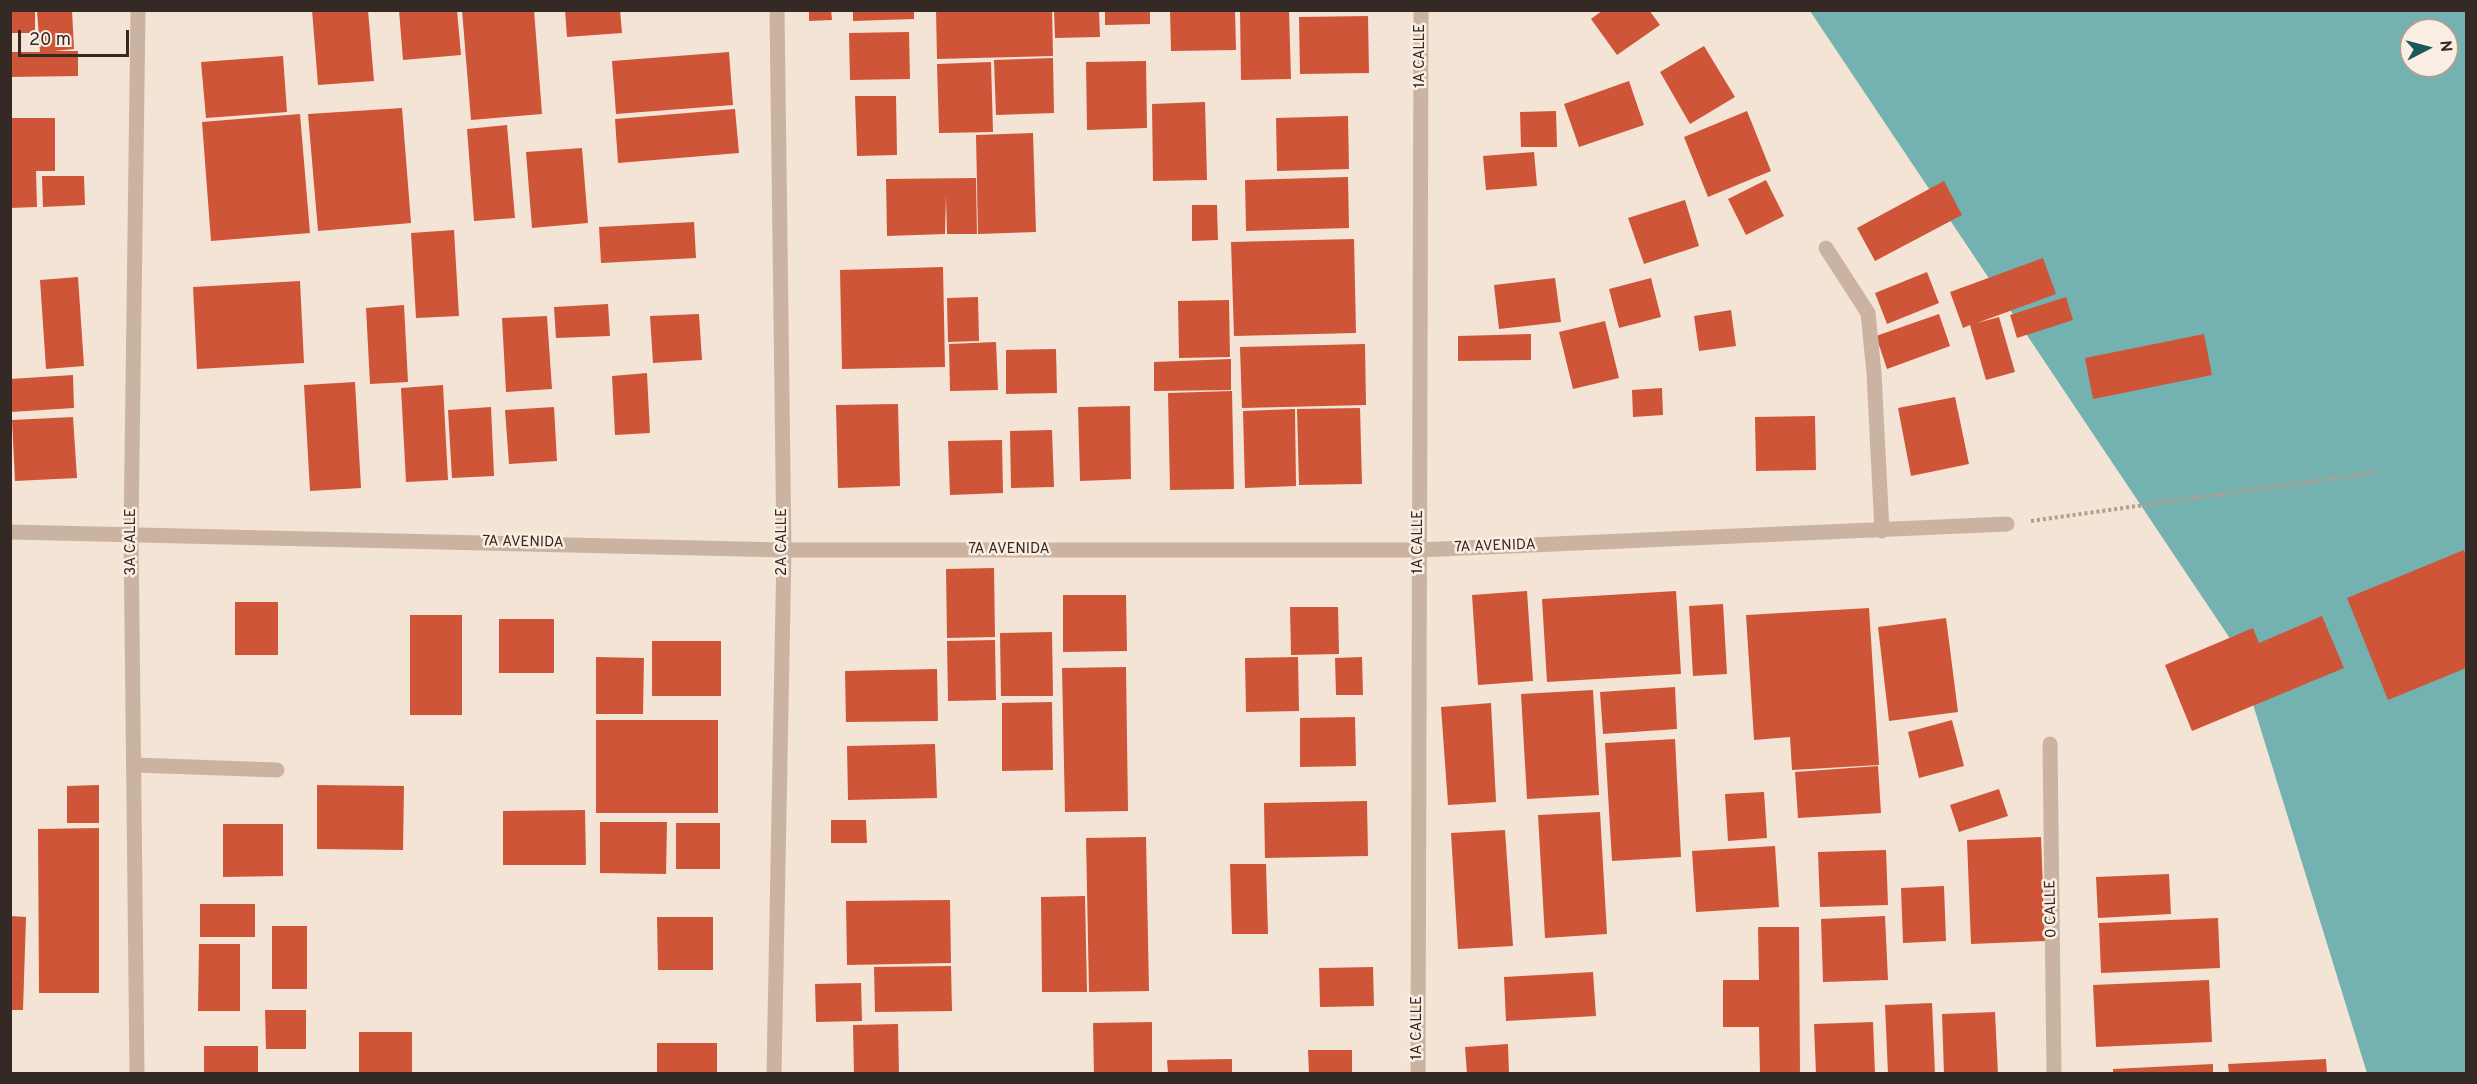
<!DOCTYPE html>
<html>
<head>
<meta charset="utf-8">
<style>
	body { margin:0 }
	#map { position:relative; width:2477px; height:1084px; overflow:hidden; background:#f3e4d6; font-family:Overpass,sans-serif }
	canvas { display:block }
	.frame { position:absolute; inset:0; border:12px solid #352925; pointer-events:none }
	.north { position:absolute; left:2399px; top:18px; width:60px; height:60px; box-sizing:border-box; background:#faeee3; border:2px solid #ab9f97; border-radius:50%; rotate:84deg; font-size:16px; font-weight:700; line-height:24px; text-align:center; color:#352925 }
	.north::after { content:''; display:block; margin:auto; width:21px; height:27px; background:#185859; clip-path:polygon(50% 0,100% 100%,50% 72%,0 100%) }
	.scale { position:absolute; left:18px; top:30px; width:111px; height:27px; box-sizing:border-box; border:3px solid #352925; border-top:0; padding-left:8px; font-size:18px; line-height:21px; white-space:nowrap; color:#352925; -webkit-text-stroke:4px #faeee3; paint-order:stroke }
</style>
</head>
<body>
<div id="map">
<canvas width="2477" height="1084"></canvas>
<div class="frame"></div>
<div class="north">N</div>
<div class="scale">20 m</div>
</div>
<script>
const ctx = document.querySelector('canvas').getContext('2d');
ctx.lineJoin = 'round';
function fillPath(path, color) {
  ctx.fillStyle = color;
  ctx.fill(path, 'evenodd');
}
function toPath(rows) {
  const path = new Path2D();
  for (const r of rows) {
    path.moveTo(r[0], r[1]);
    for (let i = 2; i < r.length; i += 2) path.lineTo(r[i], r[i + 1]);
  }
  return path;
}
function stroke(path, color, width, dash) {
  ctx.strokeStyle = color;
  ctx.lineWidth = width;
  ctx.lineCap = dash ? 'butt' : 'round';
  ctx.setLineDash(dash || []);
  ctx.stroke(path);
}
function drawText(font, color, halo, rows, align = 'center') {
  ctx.font = font + ' Overpass,sans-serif';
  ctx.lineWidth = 5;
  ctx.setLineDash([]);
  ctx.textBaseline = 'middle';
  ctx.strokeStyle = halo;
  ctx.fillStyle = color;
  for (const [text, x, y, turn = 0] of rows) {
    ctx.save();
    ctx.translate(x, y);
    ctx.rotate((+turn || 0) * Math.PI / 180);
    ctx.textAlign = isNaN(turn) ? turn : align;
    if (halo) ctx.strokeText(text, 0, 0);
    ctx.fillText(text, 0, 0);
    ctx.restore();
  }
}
const water = toPath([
	[1810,11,2466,11,2466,1073,2367,1073,2235,646],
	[2411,30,2447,30,2447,66,2411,66]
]);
const building = toPath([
	[10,10,35,10,35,33,10,33],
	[37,10,72,10,74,49,54,51,78,51,78,76,10,77,10,52,40,52],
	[312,10,368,10,374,81,318,85],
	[399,10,457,10,461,55,403,60],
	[462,10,534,10,542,114,471,120],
	[565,10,620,10,622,33,567,37],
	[809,10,831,10,832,20,809,21],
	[853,10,914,10,914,19,853,21],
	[936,10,1052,10,1053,56,937,59],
	[1054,10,1099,10,1100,37,1055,38],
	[1105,10,1150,10,1150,24,1105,25],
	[1170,10,1235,10,1236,50,1171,51],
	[1240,10,1289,10,1291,79,1241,80],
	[1603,10,1649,10,1660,25,1617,55,1591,19],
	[1368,16,1369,73,1300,74,1299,17],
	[909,32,910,79,850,80,849,33],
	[1704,46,1735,97,1690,124,1660,72],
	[729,52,733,105,616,114,612,61],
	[283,56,287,112,206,118,201,62],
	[1053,58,1054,113,996,115,994,60],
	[1146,61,1147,128,1087,130,1086,62],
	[991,62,993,132,939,133,937,64],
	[1629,81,1644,125,1579,147,1564,104],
	[855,96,896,96,897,155,857,156],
	[1205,102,1207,180,1153,181,1152,104],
	[402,108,411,223,318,231,308,114],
	[735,109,739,153,618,163,615,119],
	[1556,111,1557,147,1521,147,1520,112],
	[1747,111,1771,171,1708,197,1684,137],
	[300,114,310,233,211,241,202,122],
	[1348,116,1349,169,1277,171,1276,118],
	[10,118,55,118,55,171,36,171,37,207,10,208],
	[507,125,515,218,474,221,467,129],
	[1033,133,1036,232,978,234,976,135],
	[582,148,588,223,532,228,526,152],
	[1534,152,1537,186,1486,190,1483,156],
	[42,176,84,176,85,205,43,207],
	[1348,177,1349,228,1246,231,1245,180],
	[976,178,977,234,947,234,946,196,945,234,887,236,886,179],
	[1766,180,1784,216,1746,235,1728,199],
	[1944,181,1962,215,1875,261,1857,228],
	[1685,200,1699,246,1644,264,1628,218],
	[1192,205,1217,205,1218,240,1192,241],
	[694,222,696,258,601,263,599,227],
	[454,230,459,316,416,318,411,233],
	[1354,239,1356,333,1234,336,1231,242],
	[2043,258,2056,294,1977,323,1999,317,2015,372,1986,380,1970,325,1963,328,1950,292],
	[943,267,945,367,842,369,840,270],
	[1927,272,1939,303,1887,324,1875,293],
	[78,277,84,366,46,369,40,280],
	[1555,278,1561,322,1499,329,1494,285],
	[1651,278,1661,317,1619,328,1609,289],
	[300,281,304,363,197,369,193,287],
	[978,297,979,341,948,342,947,298],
	[2066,297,2073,320,2017,338,2010,315],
	[1229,300,1230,357,1179,358,1178,301],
	[608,304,610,336,556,338,554,307],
	[404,305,408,382,370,384,366,308],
	[1731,310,1736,346,1699,351,1694,316],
	[699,314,702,360,653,363,650,316],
	[1939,314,1950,346,1887,369,1876,336],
	[547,316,552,389,506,392,502,318],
	[1605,321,1619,378,1573,389,1559,332],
	[1531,334,1531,360,1458,361,1458,336],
	[2204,334,2212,375,2093,399,2085,358],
	[996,342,998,390,950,391,949,344],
	[1365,344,1366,405,1242,408,1240,347],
	[1056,349,1057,393,1006,394,1006,350],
	[1231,359,1231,390,1154,391,1154,362],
	[647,373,650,433,615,435,612,376],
	[73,375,74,408,11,412,10,379],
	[355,382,361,488,310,491,304,385],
	[443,385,448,480,406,482,401,388],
	[1662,388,1663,415,1633,417,1632,390],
	[1232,391,1234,489,1170,490,1168,393],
	[1955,397,1969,464,1911,476,1898,408],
	[898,404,900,486,838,488,836,405],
	[1130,406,1131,479,1080,481,1078,407],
	[491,407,494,476,452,478,448,410],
	[554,407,557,461,509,464,505,410],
	[1360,408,1362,484,1299,485,1297,409],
	[1295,409,1296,486,1245,488,1243,411],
	[1815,416,1816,470,1756,471,1755,417],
	[73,417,77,478,15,481,12,420],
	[1052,430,1054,487,1011,488,1010,431],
	[1002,440,1003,493,950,495,948,441],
	[2464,550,2466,557,2466,668,2388,700,2347,598],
	[994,568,995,637,947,638,946,569],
	[1527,591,1533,681,1478,685,1472,595],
	[1676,591,1681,674,1547,682,1542,599],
	[1063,595,1126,595,1127,651,1063,652],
	[235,602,278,602,278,655,235,655],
	[1723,604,1727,674,1693,676,1689,606],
	[1290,607,1338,607,1339,654,1291,655],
	[1869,608,1879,765,1792,770,1790,737,1754,740,1746,615],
	[410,615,462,615,462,715,410,715],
	[2322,616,2344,668,2192,731,2165,665,2253,628,2259,643],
	[1946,618,1958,712,1889,721,1878,627],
	[499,619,554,619,554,673,499,673],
	[1052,632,1053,696,1001,696,1000,633],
	[995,640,996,700,948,701,947,641],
	[652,641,721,641,721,696,652,696],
	[596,657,644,658,643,714,596,714],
	[1298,657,1299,711,1246,712,1245,658],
	[1362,657,1363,695,1336,695,1335,658],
	[1126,667,1128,811,1065,812,1062,668],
	[937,669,938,721,846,722,845,671],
	[1675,687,1677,729,1603,734,1600,692],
	[1593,690,1599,795,1527,799,1521,694],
	[1052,702,1053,770,1002,771,1002,703],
	[1491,703,1496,802,1448,805,1441,707],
	[1355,717,1356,766,1300,767,1300,718],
	[596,720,718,720,718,813,596,813],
	[1952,720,1964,766,1919,778,1908,732],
	[1675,739,1681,857,1612,861,1605,743],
	[935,744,937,798,848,800,847,746],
	[1878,766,1881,813,1798,818,1795,772],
	[99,785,99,823,67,823,67,786],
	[317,785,404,786,403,850,317,849],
	[1999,789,2008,816,1959,832,1950,805],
	[1764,792,1767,838,1728,841,1725,794],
	[1367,801,1368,856,1265,858,1264,803],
	[585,810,586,865,503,865,503,811],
	[1600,812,1607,934,1545,938,1538,815],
	[831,820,866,820,867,843,831,843],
	[600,822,667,822,666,874,600,873],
	[676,823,720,823,720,869,676,869],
	[223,824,283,824,283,876,223,877],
	[99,828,99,993,39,993,38,829],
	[1505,830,1513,946,1458,949,1451,833],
	[1146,837,1149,991,1089,992,1086,838],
	[2041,837,2045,941,1971,944,1967,840],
	[1775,846,1779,907,1696,912,1692,851],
	[1886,850,1888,905,1820,907,1818,852],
	[1230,864,1266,864,1268,934,1232,934],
	[2169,874,2171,914,2098,918,2096,877],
	[1944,886,1946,941,1903,943,1901,888],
	[1085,896,1087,992,1042,992,1041,897],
	[950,900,951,963,847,965,846,901],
	[200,904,255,904,255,937,200,937],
	[10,916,26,917,23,1010,10,1010],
	[1885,916,1888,980,1823,982,1821,919],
	[657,917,713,917,713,970,658,970],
	[2218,918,2220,968,2101,973,2099,923],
	[272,926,307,926,307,989,272,989],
	[1758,927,1799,927,1800,1074,1760,1074,1759,1027,1723,1027,1723,980,1759,980],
	[199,944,240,944,240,1011,198,1011],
	[951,966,952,1011,875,1012,874,967],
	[1373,967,1374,1006,1320,1007,1319,968],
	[1593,972,1596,1016,1506,1021,1504,977],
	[2209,980,2212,1042,2096,1047,2093,985],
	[861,983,862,1021,816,1022,815,984],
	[1932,1003,1935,1074,1888,1074,1885,1005],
	[265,1010,306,1010,306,1049,266,1049],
	[1995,1012,1998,1074,1944,1074,1942,1014],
	[1152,1022,1152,1074,1094,1074,1093,1023],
	[1873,1022,1875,1074,1816,1074,1814,1024],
	[898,1024,899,1074,854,1074,853,1025],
	[359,1032,412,1032,412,1074,359,1074],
	[657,1043,717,1043,717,1074,657,1074],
	[1508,1044,1509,1074,1467,1074,1465,1047],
	[204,1046,258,1046,258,1074,204,1074],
	[1308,1050,1352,1050,1352,1074,1309,1074],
	[1232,1059,1232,1074,1168,1074,1167,1060],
	[2326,1059,2327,1074,2229,1074,2228,1064],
	[2213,1064,2213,1074,2113,1074,2113,1069]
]);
const path = toPath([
	[2031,521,2378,472]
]);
const lane = toPath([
	[135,765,277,770]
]);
const street = toPath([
	[1826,248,1868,313,1874,373,1882,531],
	[10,532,784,550,1419,550,2007,524],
	[2050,744,2054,1074],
	[137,1074,131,533,138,10],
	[774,1074,784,550,777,10],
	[1418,1074,1421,10]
]);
const streetNames = [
	["1A CALLE",1421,56,-90],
	["3A CALLE",132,542,-90],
	["2A CALLE",783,542,-90],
	["1A CALLE",1419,542,-90],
	["7A AVENIDA",523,543,1],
	["7A AVENIDA",1495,547,-2],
	["7A AVENIDA",1009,550],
	["0 CALLE",2052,909,-91],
	["1A CALLE",1418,1028,-90]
];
fillPath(water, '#73b2b1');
fillPath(building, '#cf5538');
stroke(path, '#b79c8c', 4, [3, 3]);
stroke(lane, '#cbb3a2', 15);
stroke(street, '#cbb3a2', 15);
drawText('15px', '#352925', '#faeee3', streetNames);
</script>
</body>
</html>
